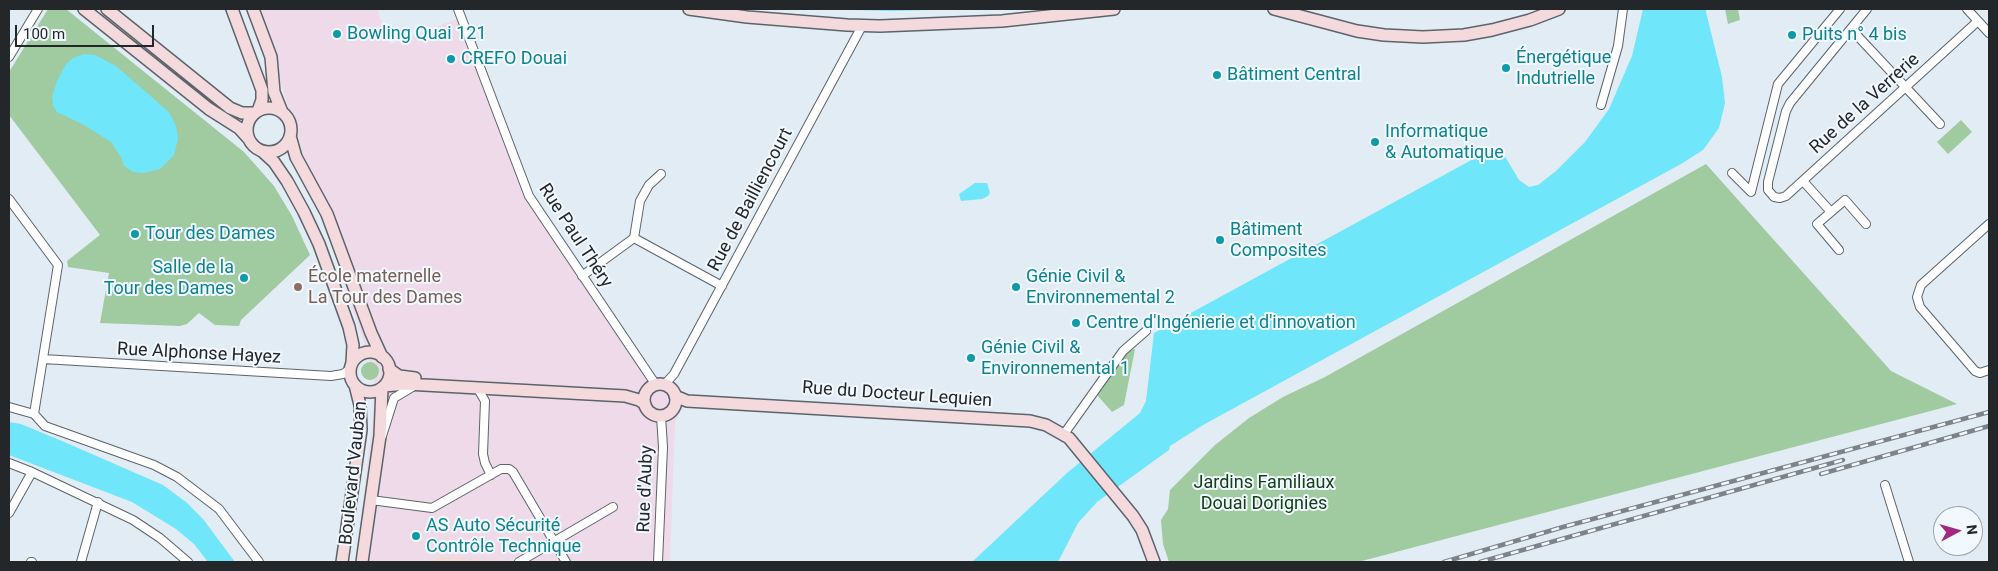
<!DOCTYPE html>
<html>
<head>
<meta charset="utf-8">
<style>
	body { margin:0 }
	#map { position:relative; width:1998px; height:571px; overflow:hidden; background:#e2ecf4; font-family:Roboto,sans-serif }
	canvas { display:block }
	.frame { position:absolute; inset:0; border:10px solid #24272a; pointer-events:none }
	.north { position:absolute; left:1933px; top:506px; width:50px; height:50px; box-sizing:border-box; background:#f2f9fe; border:1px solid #a0a5a9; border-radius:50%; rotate:84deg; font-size:14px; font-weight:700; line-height:20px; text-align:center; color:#24272a }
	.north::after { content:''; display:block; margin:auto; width:18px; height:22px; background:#a3297e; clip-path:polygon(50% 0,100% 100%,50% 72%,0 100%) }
	.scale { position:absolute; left:15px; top:25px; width:139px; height:22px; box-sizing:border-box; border:2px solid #24272a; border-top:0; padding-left:6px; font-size:15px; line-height:18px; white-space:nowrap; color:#24272a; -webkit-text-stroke:4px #f2f9fe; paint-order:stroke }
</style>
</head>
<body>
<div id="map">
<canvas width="1998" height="571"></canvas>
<div class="frame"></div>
<div class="north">N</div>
<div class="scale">100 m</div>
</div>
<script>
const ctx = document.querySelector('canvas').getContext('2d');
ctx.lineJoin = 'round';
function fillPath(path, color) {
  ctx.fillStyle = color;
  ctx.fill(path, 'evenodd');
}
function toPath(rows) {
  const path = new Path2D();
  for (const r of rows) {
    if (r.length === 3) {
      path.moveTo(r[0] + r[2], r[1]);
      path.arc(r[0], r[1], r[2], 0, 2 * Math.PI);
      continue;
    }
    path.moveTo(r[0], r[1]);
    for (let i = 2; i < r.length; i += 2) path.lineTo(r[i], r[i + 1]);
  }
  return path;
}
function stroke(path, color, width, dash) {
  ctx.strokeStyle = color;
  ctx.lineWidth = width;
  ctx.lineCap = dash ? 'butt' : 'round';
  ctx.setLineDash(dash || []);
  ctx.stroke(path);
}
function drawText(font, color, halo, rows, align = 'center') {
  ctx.font = font + ' Roboto,sans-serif';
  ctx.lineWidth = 4;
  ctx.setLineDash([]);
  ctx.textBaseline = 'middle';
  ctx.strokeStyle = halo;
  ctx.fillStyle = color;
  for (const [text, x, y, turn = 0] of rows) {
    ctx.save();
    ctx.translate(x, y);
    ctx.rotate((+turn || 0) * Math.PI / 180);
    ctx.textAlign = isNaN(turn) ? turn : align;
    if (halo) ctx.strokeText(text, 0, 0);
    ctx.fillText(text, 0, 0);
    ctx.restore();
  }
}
const commercial = toPath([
	[257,9,377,9,390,44,463,17,530,197,654,374,676,390,678,417,675,421,670,562,501,562,440,556,428,562,373,562,356,559,373,418,374,375]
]);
const industrial = toPath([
	[440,556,500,561,501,562,428,562]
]);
const green = toPath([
	[48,9,66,9,244,152,274,186,292,216,310,255,241,320,239,326,215,325,199,313,187,324,180,326,100,323,109,273,68,267,67,261,100,235,9,115,9,72],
	[1725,9,1738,9,1740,20,1728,24],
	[1961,120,1972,132,1948,154,1937,142],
	[1706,164,1891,371,1957,404,1358,562,1169,562,1163,544,1161,520,1168,509,1170,490,1215,445,1249,418,1283,397,1325,377],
	[1135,349,1124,405,1112,412,1097,395,1129,350],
	[370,371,9]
]);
const water = toPath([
	[818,9,969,9,890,11],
	[1643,9,1706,9,1706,12,1722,77,1725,103,1719,128,1703,150,1681,164,1203,425,1170,446,1169,450,1097,502,1078,523,1058,562,972,562,1067,473,1140,413,1146,401,1154,333,1488,151,1497,150,1503,153,1519,180,1529,187,1538,185,1556,171,1585,142,1609,109,1632,56],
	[84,54,95,55,116,66,169,112,176,126,178,139,174,155,160,169,144,173,133,172,124,166,121,157,111,142,84,125,57,112,53,106,52,97,57,81,66,64,73,58],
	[975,183,987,183,990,193,988,196,982,199,961,201,959,194],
	[9,422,21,424,62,441,163,485,186,502,203,519,235,562,208,562,194,544,176,529,132,502,9,455]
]);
const street = toPath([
	[458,9,529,196,656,385],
	[1867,9,1790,103,1786,111,1768,182,1768,190,1774,197,1780,198,1786,196,1978,21],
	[1967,9,1989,33],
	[1851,29,1940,124],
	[9,57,38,9],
	[1601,105,1618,46,1623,9],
	[1732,173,1751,192,1778,84,1840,9],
	[1803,181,1831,212],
	[9,199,58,265,34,414],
	[1989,224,1921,285,1917,297,1920,307,1975,371,1980,373,1989,370],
	[634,238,722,286],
	[1839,250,1817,224,1845,200,1866,224],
	[582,276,634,238,640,201,649,185,661,174],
	[43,359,331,376,343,374,350,369],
	[664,385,674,374,862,26],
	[478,389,485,401,483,454,485,463,491,475],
	[9,407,34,414],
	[34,414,45,426,154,465,177,477,219,509,259,562],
	[1064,434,1123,351,1146,331],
	[382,436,394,398,414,386],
	[9,463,32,472,133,520,160,538,188,562],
	[1885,485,1909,562],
	[371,500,432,508,501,469,509,469,513,472,566,562],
	[9,513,32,472],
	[31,562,32,562],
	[81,562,98,502],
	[519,562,613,507],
	[658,562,663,447,661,416]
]);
const secondary = toPath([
	[84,9,209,109,239,128,248,138],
	[107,9,230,108,242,113,254,113],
	[232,9,262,90,262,100,258,111],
	[253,9,271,57,274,92,282,112],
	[689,9,747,17,847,25,880,26,1002,21,1114,9],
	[1274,9,1357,31,1384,35,1423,37,1464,35,1492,30,1530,20,1559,9],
	[269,130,22],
	[290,136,296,157,327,214,371,333,382,357],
	[262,151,274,162,287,181,304,212,319,244,349,327,353,345,352,363],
	[370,372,20],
	[389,369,399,376,415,378],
	[660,400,16],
	[384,386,406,384,625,396,639,400,645,404],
	[675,396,687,401,1030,421,1046,425,1069,438,1133,516,1142,530,1154,562],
	[342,562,361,430,360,405,355,385],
	[362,562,380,436,382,388]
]);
const rail = toPath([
	[1821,474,1989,426],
	[1444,562,1563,527,1989,412],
	[1480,562,1843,460]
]);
const markers = [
	[337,34,5,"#0f9aa8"],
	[1792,35,5,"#0f9aa8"],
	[451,59,5,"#0f9aa8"],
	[1506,68,5,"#0f9aa8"],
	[1217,75,5,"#0f9aa8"],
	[1375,142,5,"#0f9aa8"],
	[135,234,5,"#0f9aa8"],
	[1220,240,5,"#0f9aa8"],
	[244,278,5,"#0f9aa8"],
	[298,287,5,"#8d6e63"],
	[1016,287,5,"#0f9aa8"],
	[1076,323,5,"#0f9aa8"],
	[971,358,5,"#0f9aa8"],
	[416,536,5,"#0f9aa8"]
];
const cultureNames = [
	["Bowling Quai 121",347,34],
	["Puits n° 4 bis",1802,35],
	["Énergétique",1516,58],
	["Indutrielle",1516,79],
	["CREFO Douai",461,59],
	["Bâtiment Central",1227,75],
	["Informatique",1385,132],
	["& Automatique",1385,153],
	["Bâtiment",1230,230],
	["Composites",1230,251],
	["Tour des Dames",145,234],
	["Salle de la",234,268,"right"],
	["Tour des Dames",234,289,"right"],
	["Génie Civil &",1026,277],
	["Environnemental 2",1026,298],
	["Centre d'Ingénierie et d'innovation",1086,323],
	["Génie Civil &",981,348],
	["Environnemental 1",981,369],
	["AS Auto Sécurité",426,526],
	["Contrôle Technique",426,547]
];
const streetNames = [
	["Rue de la Verrerie",1865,104,-42],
	["Rue de Bailliencourt",751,200,-62],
	["Rue Paul Théry",575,236,57],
	["Rue Alphonse Hayez",199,354,3],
	["Rue du Docteur Lequien",897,395,4],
	["Boulevard Vauban",354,473,-84],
	["Rue d'Auby",646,489,-88]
];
const educationNames = [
	["École maternelle",308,277],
	["La Tour des Dames",308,298]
];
const parkNames = [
	["Jardins Familiaux",1264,483],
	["Douai Dorignies",1264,504]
];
fillPath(commercial, '#eedae9');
fillPath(industrial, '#f4d9d7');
fillPath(green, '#a0caa0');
fillPath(water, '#6fe6f9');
stroke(street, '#5b646b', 10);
stroke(secondary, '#5b646b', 14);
stroke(street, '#fff', 8);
stroke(secondary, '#f5dadd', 11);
stroke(rail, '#7d8389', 4.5);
stroke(rail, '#f2f9fe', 2.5, [8]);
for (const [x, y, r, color] of markers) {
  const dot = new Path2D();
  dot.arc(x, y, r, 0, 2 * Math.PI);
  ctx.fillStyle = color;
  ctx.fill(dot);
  stroke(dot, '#f2f9fe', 2);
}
drawText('18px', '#0d838f', '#f2f9fe', cultureNames, 'left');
drawText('18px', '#24272a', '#f2f9fe', streetNames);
drawText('18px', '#785e54', '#f2f9fe', educationNames, 'left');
drawText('18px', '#144017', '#f2f9fe', parkNames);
</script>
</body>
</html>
